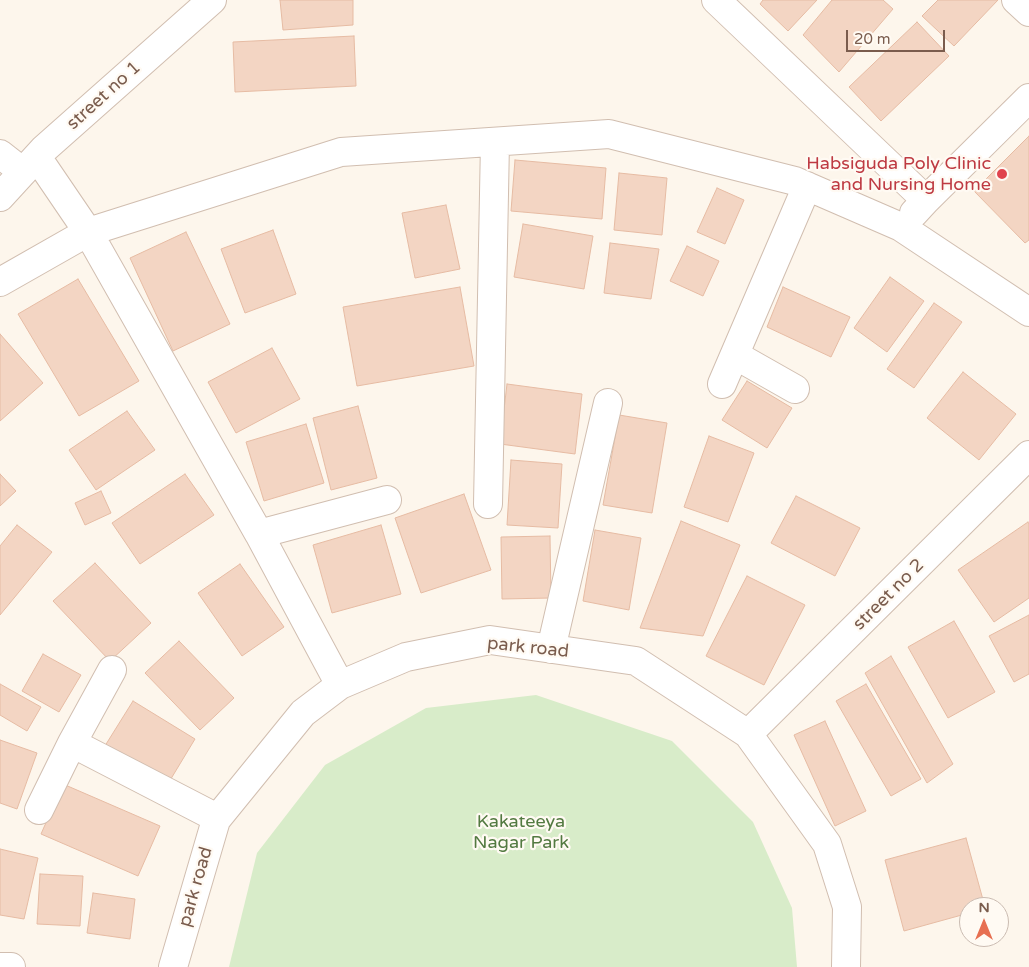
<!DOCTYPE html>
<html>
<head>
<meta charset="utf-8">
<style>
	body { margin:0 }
	#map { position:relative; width:1029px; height:967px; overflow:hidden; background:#fdf6ec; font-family:"Varela Round",sans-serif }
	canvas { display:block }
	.north { position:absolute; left:959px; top:897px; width:50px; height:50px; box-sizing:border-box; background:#fffaf3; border:1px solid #cabbb1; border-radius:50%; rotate:0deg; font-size:14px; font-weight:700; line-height:20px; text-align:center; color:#7a5c4d }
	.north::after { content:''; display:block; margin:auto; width:18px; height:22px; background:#e76f51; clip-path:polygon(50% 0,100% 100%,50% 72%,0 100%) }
	.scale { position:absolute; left:846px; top:30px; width:99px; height:22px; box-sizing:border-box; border:2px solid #7a5c4d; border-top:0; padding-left:6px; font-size:15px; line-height:18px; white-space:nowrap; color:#7a5c4d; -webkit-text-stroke:4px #fffaf3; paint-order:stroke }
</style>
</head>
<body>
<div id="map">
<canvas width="1029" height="967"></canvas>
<div class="north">N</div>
<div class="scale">20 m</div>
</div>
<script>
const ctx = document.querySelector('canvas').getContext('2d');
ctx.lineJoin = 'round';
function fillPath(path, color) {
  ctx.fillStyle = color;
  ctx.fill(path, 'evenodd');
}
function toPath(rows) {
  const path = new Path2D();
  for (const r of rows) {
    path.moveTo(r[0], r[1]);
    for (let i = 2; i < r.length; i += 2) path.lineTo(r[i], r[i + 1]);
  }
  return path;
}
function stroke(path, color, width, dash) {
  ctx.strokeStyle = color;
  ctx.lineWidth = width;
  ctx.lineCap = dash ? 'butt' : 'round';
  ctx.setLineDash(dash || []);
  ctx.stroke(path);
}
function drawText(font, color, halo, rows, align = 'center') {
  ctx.font = font + ' "Varela Round",sans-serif';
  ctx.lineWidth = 4.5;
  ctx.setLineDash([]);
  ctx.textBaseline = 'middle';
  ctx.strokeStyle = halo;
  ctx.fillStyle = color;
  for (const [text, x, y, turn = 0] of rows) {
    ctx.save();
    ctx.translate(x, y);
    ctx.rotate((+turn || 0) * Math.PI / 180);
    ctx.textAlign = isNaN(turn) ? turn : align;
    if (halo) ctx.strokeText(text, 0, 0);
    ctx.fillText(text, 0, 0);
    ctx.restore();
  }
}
const green = toPath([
	[536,695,672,741,753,822,792,908,797,967,229,967,257,853,325,765,426,708]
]);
const building = toPath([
	[280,0,353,0,353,25,283,30,280,0],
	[763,0,817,0,788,31,760,4,763,0],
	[832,0,883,0,893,9,839,72,803,35,832,0],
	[938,0,998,0,954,46,922,16,938,0],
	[917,22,949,56,881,121,849,87,917,22],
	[354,36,356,86,235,92,233,42,354,36],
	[1029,136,1029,240,1025,243,974,191,1029,136],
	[515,160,606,168,602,219,511,211,515,160],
	[619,173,667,178,662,235,614,230,619,173],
	[717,188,744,200,725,244,697,232,717,188],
	[446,205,460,269,415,278,402,213,446,205],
	[523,224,593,236,584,289,514,277,523,224],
	[273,230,296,294,245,313,221,249,273,230],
	[186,232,230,324,173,351,130,258,186,232],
	[610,243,659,249,651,299,604,293,610,243],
	[687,246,719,261,703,296,670,281,687,246],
	[890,277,924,301,887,352,854,328,890,277],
	[78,279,139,381,79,416,18,314,78,279],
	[460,287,474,366,357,386,343,307,460,287],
	[783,287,850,317,831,357,767,327,783,287],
	[934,303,962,322,914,388,887,369,934,303],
	[0,334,43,383,0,421,0,334],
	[272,348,300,399,236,433,208,382,272,348],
	[963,372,1016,414,979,460,927,418,963,372],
	[747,381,792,408,767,448,722,420,747,381],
	[507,384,582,394,575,454,500,444,507,384],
	[358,406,377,478,331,490,313,418,358,406],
	[127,411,155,450,96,490,69,450,127,411],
	[619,415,667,423,652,513,603,505,619,415],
	[306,424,324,483,264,501,246,442,306,424],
	[709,436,754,453,728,522,684,507,709,436],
	[511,460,562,464,558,528,507,525,511,460],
	[0,474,16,491,0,506,0,474],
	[185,474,214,515,140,564,112,523,185,474],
	[101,491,111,513,85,525,75,503,101,491],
	[464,494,491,570,421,593,395,518,464,494],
	[796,496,860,528,835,576,771,543,796,496],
	[681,521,740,545,703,636,640,628,681,521],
	[1028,522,1029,524,1029,598,994,622,958,570,1028,522],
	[17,525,52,552,0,615,0,546,17,525],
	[381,525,401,594,332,613,313,545,381,525],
	[595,530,641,538,629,610,583,601,595,530],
	[550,536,551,598,502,599,501,537,550,536],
	[95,563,151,623,110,661,53,601,95,563],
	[240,564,284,627,242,656,198,593,240,564],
	[747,576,805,605,764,685,706,656,747,576],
	[1029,615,1029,674,1014,682,989,636,1029,615],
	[954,621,995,692,948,718,908,647,954,621],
	[179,641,234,698,200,730,145,673,179,641],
	[43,654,81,675,59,712,22,691,43,654],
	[891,656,953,764,927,783,865,673,891,656],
	[0,684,41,707,27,731,0,715,0,684],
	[866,684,921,779,891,796,836,701,866,684],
	[133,701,195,739,166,787,103,749,133,701],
	[825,721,866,811,835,826,794,735,825,721],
	[0,740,37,753,17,809,0,803,0,740],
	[63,784,160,826,138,876,41,834,63,784],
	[966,838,985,907,969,907,969,913,904,931,885,860,966,838],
	[0,849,38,858,24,919,0,915,0,849],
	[40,874,83,876,80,926,37,924,40,874],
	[93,893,135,899,130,939,87,933,93,893]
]);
const minor = toPath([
	[716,0,926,200],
	[1016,0,1029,12],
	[0,154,23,172],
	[37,157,88,232,259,534,340,685],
	[0,197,44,149,212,0],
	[914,213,926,200,1029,98],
	[0,282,88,232,341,152,609,134,795,181,901,227,1029,312],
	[735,355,795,389],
	[722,384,807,186],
	[488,504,495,142],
	[259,534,387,500],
	[551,649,608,403],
	[748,734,1029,455],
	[72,743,217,818],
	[39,810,72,743,112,670],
	[0,967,11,967],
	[173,967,216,820,303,713,340,685,406,657,490,640,636,661,748,734,827,844,847,907,846,967]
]);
const markers = [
	[1002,174,6,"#e0444e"]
];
const streetNames = [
	["street no 1",104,96,-42],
	["street no 2",889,595,-45],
	["park road",528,648,6],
	["park road",196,887,-74]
];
const healthNames = [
	["Habsiguda Poly Clinic",991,164],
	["and Nursing Home",991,185]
];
const parkNames = [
	["Kakateeya",521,822],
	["Nagar Park",521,843]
];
fillPath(green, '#d8ecc9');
fillPath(building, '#f3d5c3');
stroke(building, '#e6bba3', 1);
stroke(minor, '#d1beb0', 30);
stroke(minor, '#fff', 28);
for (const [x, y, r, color] of markers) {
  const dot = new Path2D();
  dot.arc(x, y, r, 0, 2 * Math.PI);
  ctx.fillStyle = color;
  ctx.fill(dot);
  stroke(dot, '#fffaf3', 2);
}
drawText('18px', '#7a5c4d', '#fffaf3', streetNames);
drawText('18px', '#be3a42', '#fffaf3', healthNames, 'right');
drawText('18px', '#537a41', '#fffaf3', parkNames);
</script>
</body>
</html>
